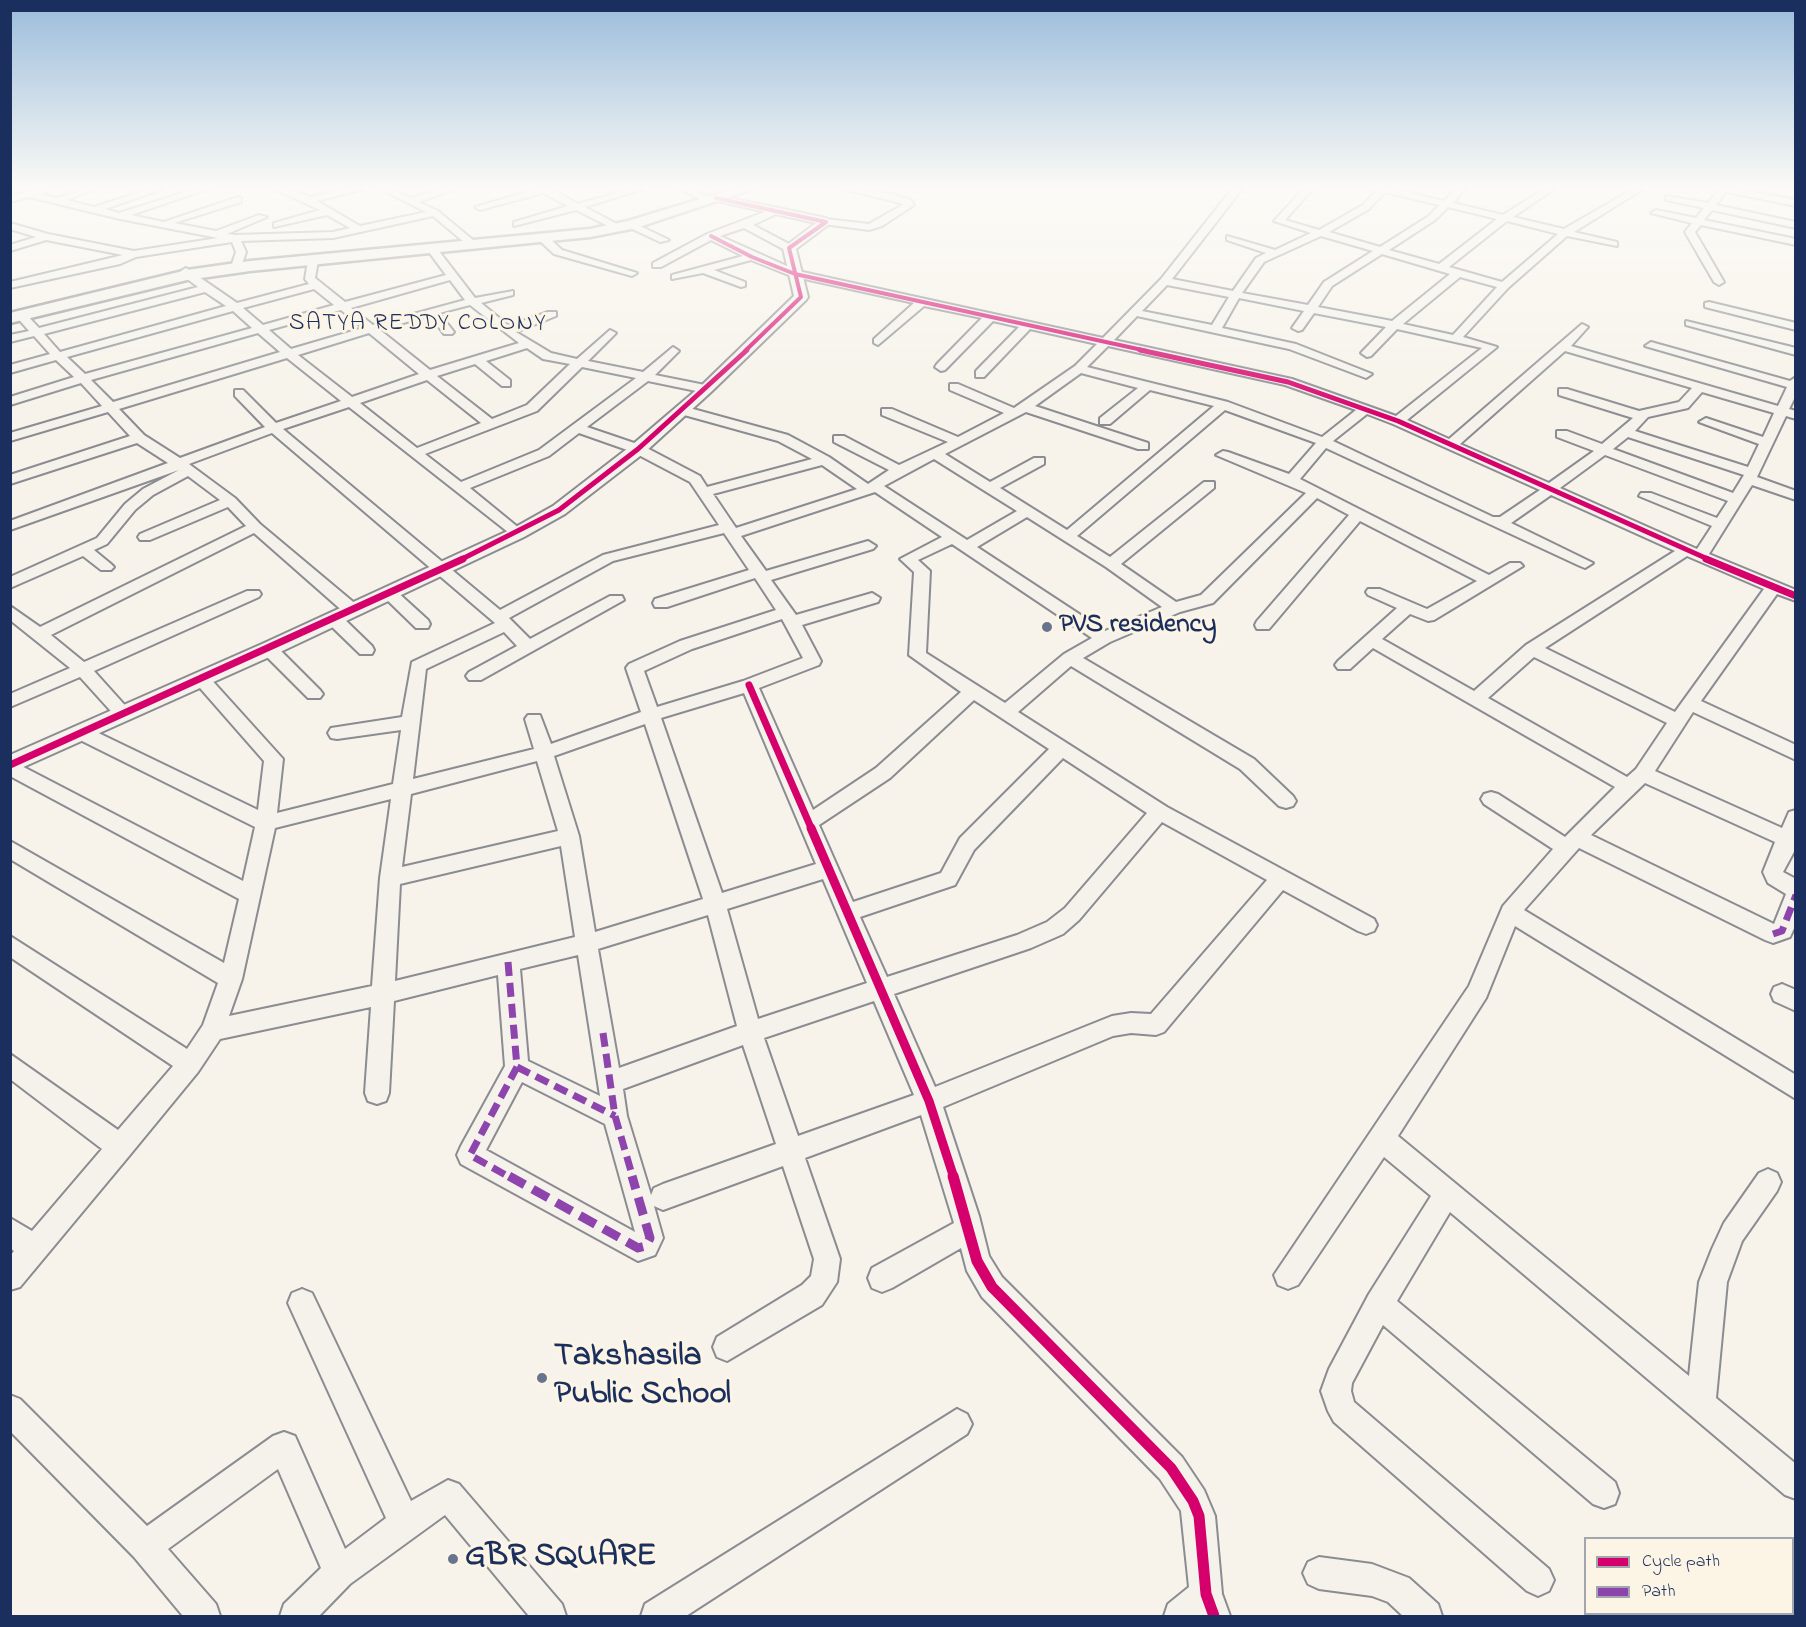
<!DOCTYPE html>
<html>
<head>
<meta charset="utf-8">
<style>
	body { margin:0 }
	#map { position:relative; width:1806px; height:1627px; overflow:hidden; background:#f7f3ea; font-family:"Indie Flower",sans-serif }
	canvas { display:block }
	.frame { position:absolute; inset:0; border:12px solid #1b2f5e; pointer-events:none }
	.legend { position:absolute; left:1584px; top:1537px; width:210px; height:78px; box-sizing:border-box; background:#fcf5e5; border:2px solid #a2a6af; margin:0; padding:8px 10px; list-style:none; font-size:18px; color:#1b2f5e }
	.legend li { display:flex; align-items:center; gap:12px; height:30px }
	.legend b { width:30px; border:2px solid #a2a6af }
</style>
</head>
<body>
<div id="map">
<canvas width="1806" height="1627"></canvas>
<div class="frame"></div>
<ul class="legend">
<li><b style="height:8px;background:#d6006c"></b>Cycle path</li>
<li><b style="height:8px;background:#8e44ad"></b>Path</li>
</ul>
</div>
<script>
const context = document.querySelector('canvas').getContext('2d');
context.lineJoin = 'round';
function toPath(rows) {
  const path = new Path2D();
  for (const r of rows) {
    path.moveTo(r[0], r[1]);
    for (let i = 2; i < r.length; i += 2) path.lineTo(r[i], r[i + 1]);
  }
  return path;
}
function trace(path, color, width, dash) {
  context.strokeStyle = color;
  context.lineWidth = width;
  context.lineCap = dash ? 'butt' : 'round';
  context.setLineDash(dash || []);
  context.stroke(path);
}
function fillPath(path, color) {
  context.fillStyle = color;
  context.fill(path, 'evenodd');
}
function write(font, color, halo, rows, align = 'center') {
  context.font = font + ' "Indie Flower",sans-serif';
  context.lineWidth = 6;
  context.setLineDash([]);
  context.textBaseline = 'middle';
  context.strokeStyle = halo;
  context.fillStyle = color;
  for (const [text, x, y, turn = 0] of rows) {
    context.save();
    context.translate(x, y);
    context.rotate((+turn || 0) * Math.PI / 180);
    context.textAlign = isNaN(turn) ? turn : align;
    if (halo) context.strokeText(text, 0, 0);
    context.fillText(text, 0, 0);
    context.restore();
  }
}
const minor = toPath([
	[37,189,47,189,46,192,40,194,57,198,83,189,95,189,67,200,94,207,150,189,163,189,105,209,119,213,195,189,208,189,131,215,164,222,238,197,241,198,241,202,174,223,216,231,259,215,267,217,227,234,235,235,333,232,350,228,327,215,274,227,274,223,320,210,274,189,286,189,310,197,348,189,364,189,317,201,360,226,426,212,380,189,391,189,411,198,442,189,455,189,419,202,438,211,473,240,464,242,433,216,333,238,241,241,246,252,242,264,237,267,232,264,236,252,232,242,136,257,120,264,10,288,10,282,123,255,46,240,10,251,10,245,36,237,10,229,10,223,48,234,134,251,218,238,120,219,29,197,10,202,10,196,37,189],
	[538,189,552,189,578,204,630,189,644,189,585,207,615,223,617,225,612,228,576,210,514,226,514,222,568,206,543,193,480,210,475,207,538,189],
	[679,189,691,189,710,198,702,200,679,189],
	[843,189,892,194,911,200,914,205,882,226,869,230,823,224,821,222,826,219,869,224,904,204,843,189],
	[1232,189,1242,189,1172,279,1233,291,1256,258,1266,253,1227,240,1227,236,1275,250,1311,233,1274,221,1303,189,1313,189,1285,220,1319,230,1363,205,1378,189,1394,189,1444,201,1456,189,1465,189,1453,203,1503,215,1544,189,1554,189,1513,217,1564,229,1633,189,1643,189,1574,232,1617,242,1617,246,1567,236,1508,288,1463,337,1497,347,1407,420,1449,439,1582,324,1588,327,1571,346,1778,406,1787,387,1645,346,1651,342,1790,381,1796,377,1796,395,1789,409,1796,411,1796,419,1786,416,1757,477,1796,491,1796,500,1752,485,1709,554,1796,590,1796,601,1777,594,1701,701,1796,745,1796,760,1693,712,1655,771,1782,828,1789,812,1796,810,1796,848,1783,872,1796,879,1796,924,1790,937,1773,943,1765,940,1579,848,1524,910,1796,1075,1796,1099,1515,926,1486,998,1398,1136,1689,1376,1699,1282,1712,1249,1724,1223,1759,1173,1768,1169,1777,1173,1781,1182,1777,1191,1742,1241,1727,1282,1716,1398,1796,1464,1796,1499,1785,1495,1450,1212,1397,1301,1615,1482,1619,1493,1615,1504,1604,1508,1593,1504,1383,1325,1352,1383,1351,1391,1354,1402,1549,1569,1554,1580,1549,1591,1538,1596,1527,1591,1334,1422,1328,1411,1321,1391,1329,1369,1369,1294,1431,1196,1384,1157,1298,1285,1288,1289,1278,1285,1274,1275,1469,986,1503,906,1553,849,1484,804,1481,799,1484,794,1491,792,1498,794,1565,837,1615,787,1373,648,1350,669,1338,669,1335,665,1338,661,1397,608,1368,595,1366,592,1368,589,1380,589,1427,609,1477,581,1360,521,1269,629,1257,629,1255,625,1257,621,1349,515,1317,498,1213,603,1180,612,1110,642,1083,658,1254,759,1293,796,1296,801,1293,806,1286,808,1279,806,1240,769,1071,666,1018,712,1167,807,1374,919,1377,925,1374,931,1366,934,1358,931,1283,890,1164,1032,1156,1035,1131,1033,1113,1036,943,1107,979,1216,989,1256,1002,1277,1182,1457,1204,1490,1215,1516,1222,1594,1230,1616,1164,1616,1168,1604,1189,1587,1181,1511,1160,1479,982,1297,967,1271,961,1248,892,1288,882,1292,872,1288,868,1278,872,1268,954,1223,921,1115,805,1158,840,1259,837,1282,822,1305,727,1361,717,1357,713,1347,717,1337,802,1285,811,1276,814,1259,783,1166,663,1210,654,1206,663,1238,655,1255,638,1261,461,1164,457,1155,461,1146,505,1066,498,975,394,1001,389,1093,386,1101,377,1104,368,1101,365,1093,371,1007,220,1039,198,1072,129,1156,20,1287,10,1290,10,1256,14,1251,10,1248,10,1218,32,1231,102,1149,10,1079,10,1054,118,1130,173,1066,10,957,10,936,187,1049,203,1025,218,983,10,859,10,841,224,963,239,899,10,776,10,760,243,881,255,827,74,737,71,732,74,727,86,727,258,810,264,761,193,680,202,674,208,676,283,759,277,813,393,784,401,730,337,739,331,738,328,733,331,728,402,717,412,662,495,623,272,433,189,464,235,498,260,524,358,606,360,610,358,614,346,614,254,533,51,635,84,662,247,591,259,591,261,594,259,597,94,671,130,711,133,715,130,719,118,719,80,677,10,707,10,694,70,668,10,620,10,606,40,627,246,526,228,507,150,540,140,540,138,537,140,534,220,500,188,476,153,495,135,510,107,544,94,550,111,564,114,567,111,570,101,570,83,556,10,588,10,577,97,538,125,504,143,489,179,470,10,530,10,521,168,463,137,443,10,484,10,475,130,436,108,412,10,441,10,433,102,406,81,383,10,405,10,397,74,377,56,360,10,373,10,365,50,354,34,336,10,342,10,335,29,331,15,315,17,313,25,313,39,328,198,287,182,275,181,271,186,268,237,303,309,284,305,279,308,261,313,258,318,261,315,278,345,302,446,275,426,248,431,245,435,246,475,298,513,291,513,295,481,303,509,326,548,312,556,312,556,316,516,332,551,353,577,359,610,330,616,333,588,361,643,372,673,347,679,351,655,375,710,386,712,389,706,393,648,381,587,427,643,446,700,476,707,487,812,459,778,441,677,413,677,407,682,406,788,435,829,457,868,484,889,470,834,442,834,436,844,436,899,465,948,442,882,415,882,409,892,409,958,437,1004,413,950,390,950,384,958,384,1014,408,1075,366,1097,344,1030,329,984,377,976,377,976,371,1019,327,993,321,945,370,941,371,935,367,937,364,982,318,924,306,878,345,874,343,874,339,914,303,791,276,751,260,714,270,745,282,745,286,741,287,703,273,672,279,672,275,743,256,711,240,661,267,653,267,653,263,707,234,775,208,778,209,778,213,753,225,793,246,793,250,785,250,744,228,720,236,798,271,1103,338,1161,279,1232,189],
	[1385,192,1439,205,1429,216,1380,247,1329,232,1369,209,1385,192],
	[1448,207,1497,219,1439,264,1389,250,1435,220,1448,207],
	[1507,221,1558,234,1502,282,1449,267,1507,221],
	[1321,236,1373,251,1324,282,1308,305,1242,293,1264,262,1321,236],
	[1382,254,1450,274,1392,321,1318,307,1332,286,1382,254],
	[1460,277,1497,287,1453,335,1403,324,1460,277],
	[450,280,465,300,373,325,351,308,450,280],
	[1167,285,1229,297,1212,325,1142,311,1167,285],
	[314,289,334,305,263,325,243,308,314,289],
	[205,292,226,306,60,352,44,334,205,292],
	[1239,298,1304,311,1292,328,1298,331,1302,330,1314,313,1386,327,1361,353,1367,357,1371,356,1397,329,1482,348,1396,416,1292,379,1114,340,1137,316,1289,349,1366,378,1372,374,1296,344,1222,328,1239,298],
	[470,305,519,343,430,370,380,330,430,315,444,334,452,334,454,332,439,313,470,305],
	[341,310,363,328,291,349,269,330,341,310],
	[233,311,252,328,85,374,67,357,233,311],
	[258,333,280,352,113,402,91,380,258,333],
	[369,333,419,374,352,397,298,355,369,333],
	[1108,346,1285,385,1356,410,1322,437,1228,402,1087,367,1108,346],
	[527,348,543,359,570,364,527,405,492,419,437,376,475,364,502,386,510,386,510,380,486,361,527,348],
	[1565,351,1692,388,1679,402,1639,411,1567,389,1559,389,1559,395,1633,418,1602,444,1567,431,1557,431,1557,437,1594,451,1549,483,1460,444,1565,351],
	[287,358,341,401,276,423,243,390,235,390,235,396,265,427,180,458,144,435,119,409,287,358],
	[582,367,636,378,539,450,461,482,425,454,537,411,582,367],
	[1081,373,1138,388,1100,418,1100,424,1110,424,1150,390,1214,406,1067,530,1000,488,1044,464,1044,458,1034,458,990,482,945,454,1026,412,1138,449,1148,449,1148,443,1035,406,1081,373],
	[427,380,481,423,417,448,360,403,427,380],
	[1702,392,1774,413,1763,437,1706,418,1699,422,1759,444,1748,467,1635,431,1648,417,1688,408,1702,392],
	[349,407,513,536,518,537,525,533,470,488,549,456,579,433,633,452,690,482,719,525,603,555,500,610,283,429,349,407],
	[1225,410,1316,443,1289,474,1228,452,1223,451,1216,455,1306,493,1201,595,1176,602,1121,564,1214,488,1214,482,1204,482,1110,557,1077,536,1225,410],
	[1367,414,1393,424,1540,490,1500,517,1493,517,1333,441,1367,414],
	[1628,437,1744,475,1733,493,1613,449,1628,437],
	[1326,448,1580,566,1585,568,1593,563,1511,523,1551,495,1675,551,1526,645,1474,691,1382,639,1410,614,1428,621,1434,620,1523,566,1520,563,1510,563,1489,575,1300,479,1326,448],
	[1605,455,1728,501,1717,518,1651,493,1641,493,1639,496,1712,526,1697,549,1560,488,1605,455],
	[934,459,985,491,1017,511,967,540,884,486,934,459],
	[822,465,857,489,736,528,713,494,822,465],
	[875,492,942,537,900,559,914,572,909,655,961,692,876,768,813,810,759,688,819,665,821,661,802,625,878,602,880,598,872,593,796,615,771,580,873,549,876,546,868,541,766,571,741,536,875,492],
	[1027,517,1106,567,1162,607,1105,631,977,547,1027,517],
	[724,533,749,570,655,599,653,603,655,607,667,607,755,578,776,610,680,641,629,664,626,668,641,712,551,744,540,715,528,715,525,719,534,749,413,779,426,669,504,632,517,646,469,672,466,676,469,680,481,680,624,600,622,596,610,596,530,639,509,618,613,561,724,533],
	[952,544,961,550,1092,638,1064,654,1005,703,926,653,930,571,918,560,952,544],
	[1687,556,1764,589,1675,712,1545,648,1687,556],
	[782,619,803,658,743,681,657,707,644,671,692,649,782,619],
	[1534,657,1667,723,1636,769,1627,777,1488,698,1534,657],
	[744,693,816,864,722,893,661,718,744,693],
	[974,700,1049,749,960,838,941,873,853,902,819,825,890,778,974,700],
	[645,724,703,899,595,932,579,836,554,756,645,724],
	[1063,758,1147,813,1065,908,1047,922,1017,935,887,977,860,917,955,885,974,850,1063,758],
	[537,761,558,831,402,867,411,794,537,761],
	[1645,783,1775,842,1763,872,1768,883,1786,894,1774,924,1591,835,1645,783],
	[391,799,380,878,372,986,229,1016,242,979,275,828,391,799],
	[1162,822,1267,880,1151,1014,1131,1013,1112,1016,935,1087,894,994,1031,948,1063,934,1079,920,1162,822],
	[561,846,575,937,395,981,400,884,561,846],
	[823,879,867,983,758,1019,727,909,823,879],
	[708,915,737,1026,619,1068,598,949,708,915],
	[578,955,600,1096,528,1061,520,969,578,955],
	[874,1001,914,1095,798,1136,764,1038,874,1001],
	[743,1045,776,1144,663,1184,654,1188,651,1195,627,1116,623,1089,743,1045],
	[522,1082,605,1124,635,1232,486,1150,522,1082],
	[1719,189,1736,189,1796,200,1796,206,1726,192,1716,205,1796,222,1796,228,1712,210,1704,220,1796,239,1796,245,1701,225,1695,232,1724,282,1719,285,1714,282,1685,232,1692,223,1651,213,1656,210,1696,218,1704,208,1666,200,1666,196,1708,203,1719,189],
	[628,223,634,223,669,240,660,242,628,227,628,223],
	[540,237,548,237,562,250,637,273,632,276,554,254,540,241,540,237],
	[1709,302,1796,323,1796,330,1705,307,1705,303,1709,302],
	[1686,321,1796,348,1796,355,1686,325,1686,321],
	[389,588,395,590,428,620,430,624,428,628,416,628,383,596,381,593,383,590,389,588],
	[334,614,340,615,372,646,374,650,372,654,360,654,328,623,326,619,334,614],
	[269,643,275,645,320,690,323,694,320,698,308,698,263,653,261,649,269,643],
	[1782,984,1796,990,1796,1011,1774,1001,1771,994,1774,987,1782,984],
	[302,1289,312,1293,411,1501,448,1480,459,1484,562,1604,566,1616,529,1616,445,1515,350,1584,319,1616,280,1616,284,1604,321,1568,278,1469,168,1549,216,1604,220,1616,183,1616,134,1557,10,1431,10,1395,20,1399,147,1526,273,1436,284,1432,295,1436,345,1549,386,1518,288,1303,292,1293,302,1289],
	[957,1409,967,1414,972,1424,967,1434,686,1616,641,1616,645,1604,957,1409],
	[1319,1557,1372,1564,1409,1578,1438,1604,1442,1616,1403,1616,1388,1602,1372,1596,1319,1589,1308,1584,1303,1573,1308,1562,1319,1557]
]);
const tertiary = toPath([
	[716,195,826,218,832,222,796,249,808,297,806,300,711,392,644,453,565,514,524,537,276,654,10,773,10,755,262,644,512,529,553,506,632,445,701,386,794,296,783,248,816,223,712,200,710,198,716,195]
]);
const secondary = toPath([
	[733,189,753,189,636,228,590,237,250,271,187,280,10,323,10,313,187,270,250,261,590,229,628,221,733,189]
]);
const quietFar1 = toPath([
	[1773,934,1782,931,1796,895],
	[508,962,517,1067,470,1155,511,1178],
	[603,1033,615,1116,633,1178],
	[517,1067,615,1116]
]);
const quiet = toPath([
	[509,1176,638,1248,646,1246,650,1238,632,1176]
]);
const cyclewayFar4 = toPath([
	[716,198,826,222,789,248,801,297,745,351],
	[711,236,752,257,795,274,1147,351]
]);
const cyclewayFar3 = toPath([
	[1140,350,1288,382,1398,421,1710,560],
	[460,560,559,510,638,449,747,350]
]);
const cyclewayFar2 = toPath([
	[1706,559,1796,596],
	[749,685,812,830],
	[10,765,463,559]
]);
const cyclewayFar1 = toPath([
	[811,828,929,1101,954,1178]
]);
const cycleway = toPath([
	[953,1176,977,1261,992,1287,1171,1468,1193,1501,1199,1516,1206,1594,1214,1616]
]);
const markers = [
	[1047,627,6,"#68748f"],
	[542,1378,6,"#68748f"],
	[453,1559,6,"#68748f"]
];
const farNeighbourhoodnames = [
	["SATYA REDDY COLONY",418,325]
];
const poiNames = [
	["PVS residency",1059,627]
];
const nearPoinames = [
	["Takshasila",554,1359],
	["Public School",554,1397],
	["GBR SQUARE",465,1559]
];
trace(minor, '#8a8c91', 4);
trace(tertiary, '#8a8c91', 4);
trace(secondary, '#8a8c91', 5);
fillPath(minor, '#f5f2ec');
fillPath(tertiary, '#f5f2ec');
fillPath(secondary, '#f5f2ec');
trace(quietFar1, '#8e44ad', 7, [14, 7]);
trace(quiet, '#8e44ad', 9, [18, 9]);
trace(cyclewayFar4, '#d6006c', 4);
trace(cyclewayFar3, '#d6006c', 5);
trace(cyclewayFar2, '#d6006c', 7);
trace(cyclewayFar1, '#d6006c', 9);
trace(cycleway, '#d6006c', 11);
const sky = context.createLinearGradient(0, 0, 0, 417);
sky.addColorStop(0, '#9bbcdb');
sky.addColorStop(0.45, '#fbfaf6');
sky.addColorStop(1, '#fbfaf600');
context.fillStyle = sky;
context.fillRect(0, 0, 1806, 417);
for (const [x, y, r, color] of markers) {
  const dot = new Path2D();
  dot.arc(x, y, r, 0, 2 * Math.PI);
  context.fillStyle = color;
  context.fill(dot);
  trace(dot, '#fcf5e5', 2);
}
context.letterSpacing = '1.5px';
write('24px', '#1b2f5e', '#fcf5e5', farNeighbourhoodnames);
context.letterSpacing = '0px';
write('bold 27px', '#1b2f5e', '#fcf5e5', poiNames, 'left');
write('bold 33px', '#1b2f5e', '#fcf5e5', nearPoinames, 'left');
</script>
</body>
</html>
